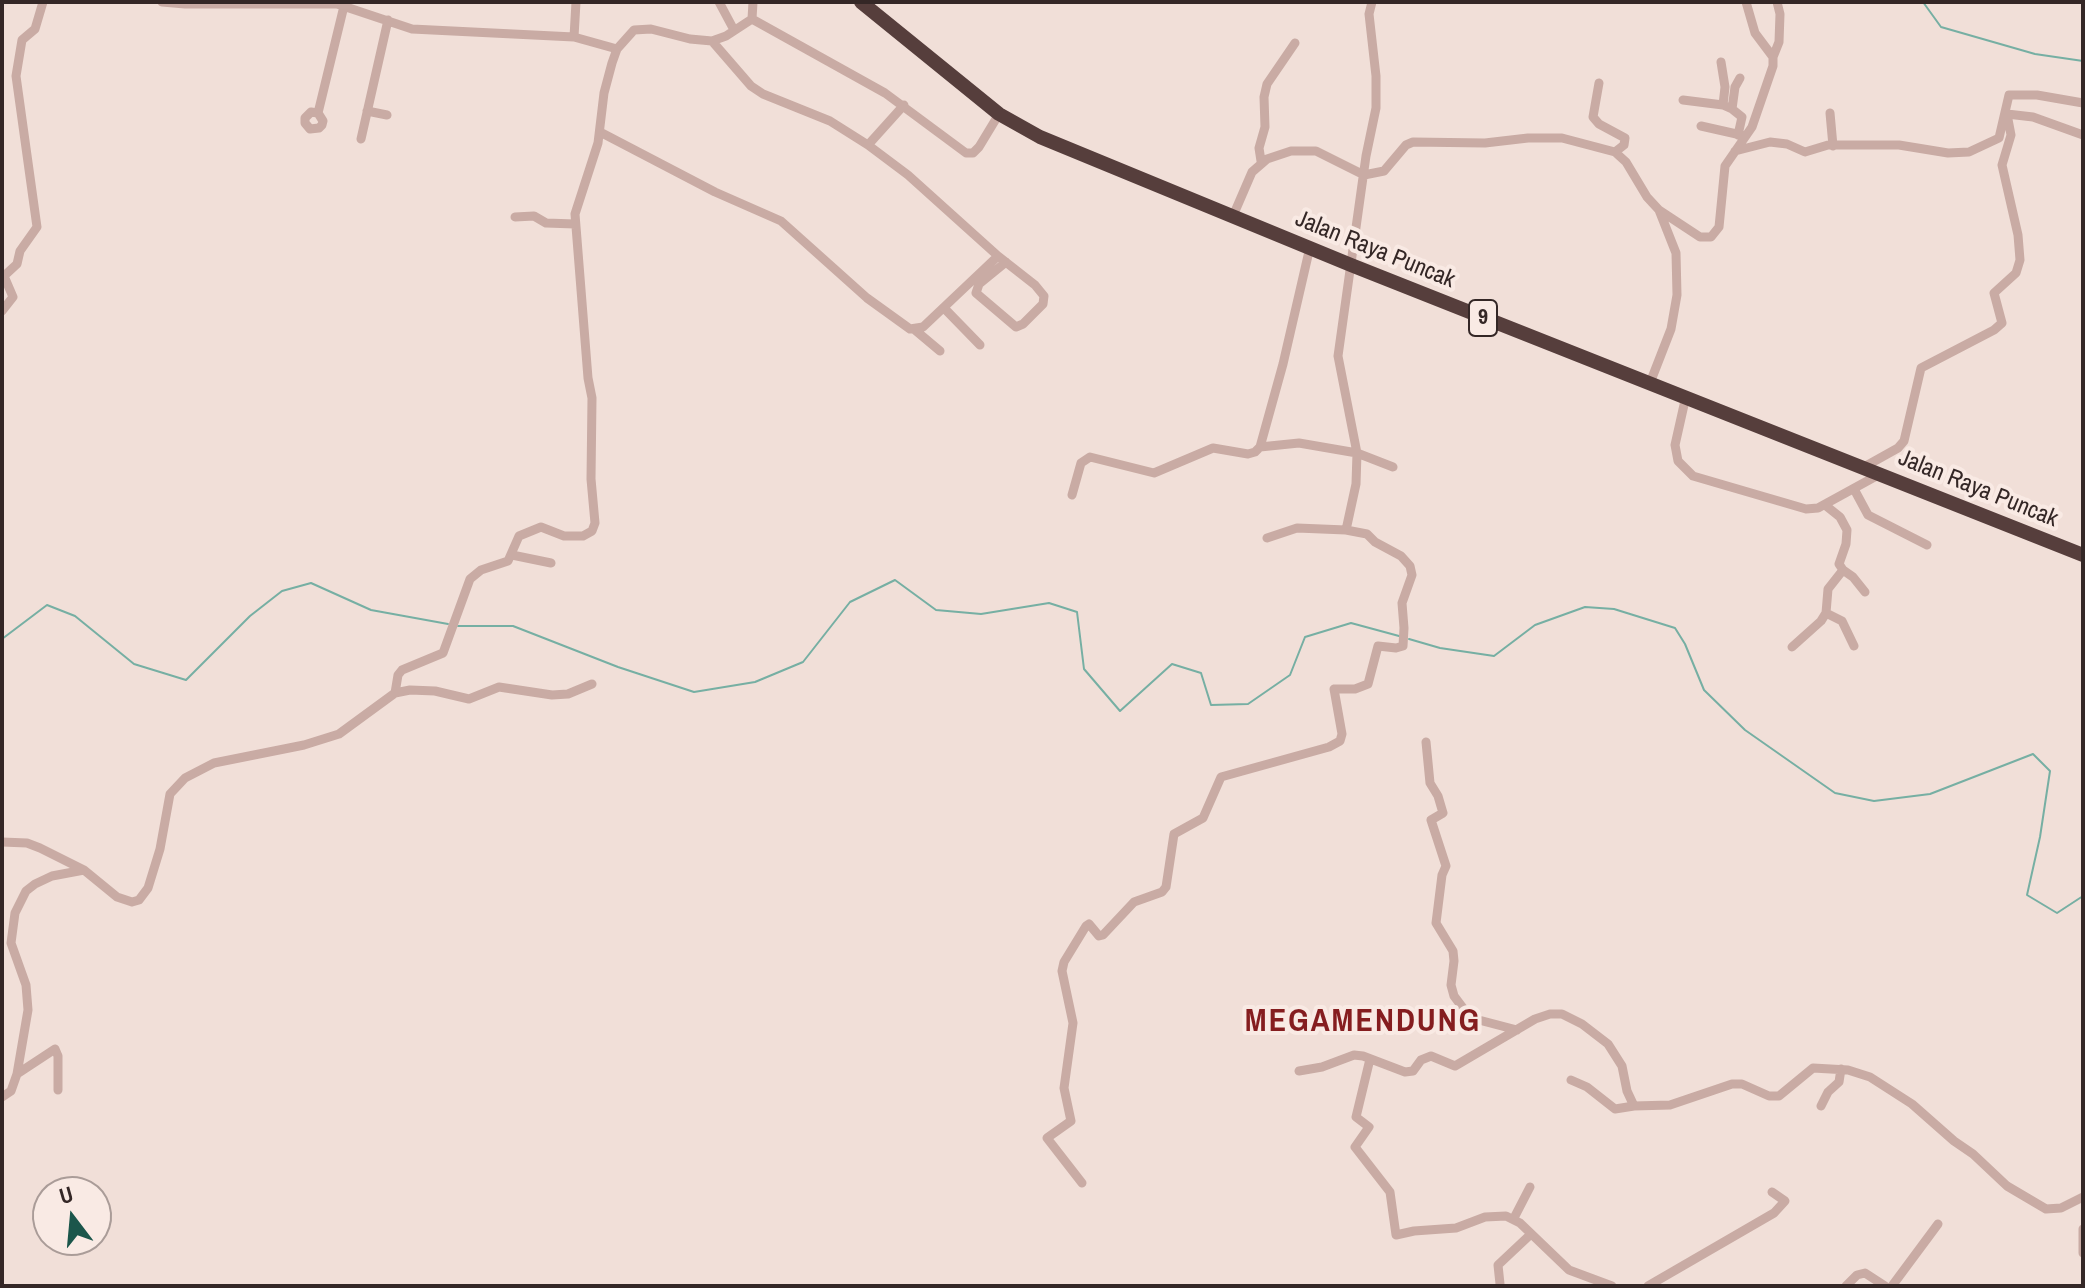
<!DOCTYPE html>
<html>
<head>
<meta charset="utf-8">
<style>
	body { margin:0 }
	#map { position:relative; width:2085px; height:1288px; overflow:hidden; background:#f1dfd8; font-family:"Archivo Narrow",sans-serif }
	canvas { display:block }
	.frame { position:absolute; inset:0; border:4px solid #342726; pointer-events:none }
	.north { position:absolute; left:32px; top:1176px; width:80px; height:80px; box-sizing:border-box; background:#f9eae4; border:2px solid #aa9c98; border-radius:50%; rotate:344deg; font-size:22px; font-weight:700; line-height:32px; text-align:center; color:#342726 }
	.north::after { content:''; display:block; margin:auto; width:28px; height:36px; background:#1b564b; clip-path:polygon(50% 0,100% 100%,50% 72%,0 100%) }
</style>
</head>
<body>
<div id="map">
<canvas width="2085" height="1288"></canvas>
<div class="frame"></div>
<div class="north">U</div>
</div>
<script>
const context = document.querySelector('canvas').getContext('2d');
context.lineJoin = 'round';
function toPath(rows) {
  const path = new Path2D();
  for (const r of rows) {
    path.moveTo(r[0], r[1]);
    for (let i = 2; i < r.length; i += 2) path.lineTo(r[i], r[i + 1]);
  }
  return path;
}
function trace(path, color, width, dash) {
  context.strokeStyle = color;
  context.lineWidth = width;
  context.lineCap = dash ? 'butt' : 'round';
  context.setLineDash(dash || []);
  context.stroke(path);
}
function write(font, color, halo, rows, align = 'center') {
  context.font = font + ' "Archivo Narrow",sans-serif';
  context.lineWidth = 8;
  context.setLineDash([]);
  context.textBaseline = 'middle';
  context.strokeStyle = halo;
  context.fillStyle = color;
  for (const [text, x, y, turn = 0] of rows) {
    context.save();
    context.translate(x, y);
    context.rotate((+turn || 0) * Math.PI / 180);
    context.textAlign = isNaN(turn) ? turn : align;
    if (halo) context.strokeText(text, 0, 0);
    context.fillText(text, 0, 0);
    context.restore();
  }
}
const stream = toPath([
	[1923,2,1941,27,2035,54,2083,61],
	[458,626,513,626,618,667,694,692,755,682,803,662,850,602,895,580,936,610,981,614,1049,603,1077,612,1084,669,1120,711,1172,664,1201,673,1211,705,1248,704,1290,675,1305,637,1351,623,1399,636],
	[2,639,47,605,75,616,134,664,186,680,250,616,282,591,311,583,371,610,448,624],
	[1409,639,1440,648,1494,656,1535,625,1585,607,1614,609,1675,628,1685,644,1704,690,1745,730,1835,793,1874,801,1930,794,2033,754,2050,771,2040,837,2027,895,2057,913,2083,896]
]);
const minor = toPath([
	[162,2,185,4,337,4,412,29,574,37,617,49],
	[719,2,734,30],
	[1372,2,1369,14,1376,76,1376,108,1366,156,1338,356,1357,453,1393,467],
	[752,19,885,93,966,153,973,153,979,147,999,114],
	[574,37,576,2],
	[1773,57,1779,42,1780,14,1777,2],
	[1721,62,1725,87,1723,105,1732,109],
	[1599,83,1593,117,1599,124,1625,138,1624,145,1615,152],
	[1683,100,1723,105],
	[367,111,387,115],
	[318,113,311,112,305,118,305,123,310,129,319,128,322,125,323,121,318,113,344,6],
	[1830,113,1833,146],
	[1701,126,1741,135],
	[600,132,715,192,781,221,867,298,910,329,923,327,998,256,908,175,868,145,830,121,763,94,751,86,712,41],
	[1738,135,1742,117,1732,109,1735,87,1740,78],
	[361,139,388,20],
	[868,145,904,105],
	[1735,151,1770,142,1787,144,1805,152,1828,145,1899,145,1948,153,1969,152,1999,138,2009,95,2037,95,2083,103],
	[1261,161,1259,148,1265,127,1264,97,1267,84,1295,43],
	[1233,216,1252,172,1267,159,1291,151,1316,151,1364,175,1384,171,1406,145,1413,142,1485,143,1528,138,1562,138,1615,152,1626,162,1647,197,1659,210,1700,237,1711,237,1719,227,1725,166,1752,127,1773,66,1773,57,1755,33,1746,2],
	[515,217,534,216,546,223,575,224],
	[998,256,1035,285,1044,296,1043,304,1023,324,1016,327,976,293,979,284,1006,262],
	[944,308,980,345],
	[2,311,13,297,4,276,17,264,20,251,37,227,16,76,22,40,35,29,43,2],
	[915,330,940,351],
	[1650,383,1671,329,1677,295,1676,253,1659,210],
	[1686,396,1675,445,1678,461,1693,476,1806,509,1818,508,1880,474],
	[1260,447,1299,443,1357,453,1356,484,1346,530],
	[1864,467,1898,448,1904,441,1921,368,1994,330,2002,323,1994,293,2016,273,2020,260,2018,235,2002,165,2011,135,2007,114,2033,117,2083,135],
	[1854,489,1868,515,1927,545],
	[1072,495,1081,463,1090,457,1154,473,1213,448,1248,454,1255,452,1260,447,1283,364,1310,247],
	[1825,505,1840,517,1847,530,1846,544,1839,564,1843,570,1853,577,1865,592],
	[512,555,551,563],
	[1826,613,1842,621,1854,646],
	[1792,647,1821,621,1826,613,1828,589,1843,570],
	[395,693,410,690,435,691,469,699,499,687,552,695,568,694,592,684],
	[1426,742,1430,783,1438,796,1443,813,1431,820,1446,866,1442,875,1436,923,1453,951,1454,961,1451,985,1454,996,1466,1012,1475,1019,1517,1030],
	[2,842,27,843,40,848,84,870,117,897,132,902,139,900,148,888,160,849,170,794,185,778,214,763,304,745,339,734,395,693,398,675,402,670,443,653,470,579,481,570,508,561,519,536,541,527,564,536,583,536,592,531,595,523,591,479,592,398,588,378,575,214,598,143,604,93,612,63,617,49,634,30,651,29,690,39,712,41,726,36,752,19,753,2],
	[1370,1059,1356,1117,1369,1127,1355,1147,1390,1192,1396,1235,1414,1231,1456,1228,1485,1217,1506,1216,1520,1223,1569,1270,1612,1286],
	[1299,1071,1322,1067,1354,1055,1363,1056,1405,1072,1413,1071,1421,1060,1431,1056,1455,1066,1535,1019,1550,1014,1562,1014,1582,1024,1608,1044,1622,1066,1627,1091,1634,1106,1670,1105,1732,1084,1742,1084,1769,1096,1779,1096,1813,1068,1848,1070,1870,1077,1912,1104,1954,1141,1973,1154,2007,1186,2046,1209,2061,1208,2083,1197],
	[17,1074,55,1049,58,1056,58,1090],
	[1571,1080,1587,1087,1615,1109,1634,1106],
	[2,1097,11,1091,17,1074,28,1010,26,985,11,943,15,913,26,891,35,884,52,876,84,870],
	[1821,1106,1828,1092,1839,1082,1841,1069],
	[1082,1183,1047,1138,1071,1121,1064,1088,1073,1023,1062,971,1064,962,1086,926,1089,924,1099,936,1103,935,1134,902,1162,892,1166,887,1174,834,1203,818,1221,777,1329,747,1340,741,1342,734,1334,689,1355,689,1368,684,1378,646,1396,648,1403,646,1404,628,1402,603,1412,575,1410,566,1401,556,1375,542,1367,534,1346,530,1297,528,1267,538],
	[1514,1218,1530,1187],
	[2083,1229,2083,1253],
	[1500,1284,1498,1265,1531,1234],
	[1648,1286,1774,1213,1785,1201,1772,1192],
	[1846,1286,1857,1275,1865,1273,1885,1286],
	[1892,1286,1938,1224]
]);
const highway = toPath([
	[861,2,999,114,1040,137,1351,265,2083,555]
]);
const shields = [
	[1483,318,28]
];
const shieldNames = [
	["9",1483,318]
];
const streetNames = [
	["Jalan Raya Puncak",1375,250,22],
	["Jalan Raya Puncak",1978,489,22]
];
const districtNames = [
	["MEGAMENDUNG",1363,1022]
];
trace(stream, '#76afa3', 2);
trace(minor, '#c9aba4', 9);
trace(highway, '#563e3c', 14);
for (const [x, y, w] of shields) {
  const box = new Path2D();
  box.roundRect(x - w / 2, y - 18, w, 36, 6);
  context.fillStyle = '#f9eae4';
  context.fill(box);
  trace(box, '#342726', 2);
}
write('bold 22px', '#342726', null, shieldNames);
write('24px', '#342726', '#f9eae4', streetNames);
context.letterSpacing = '2px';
write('bold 32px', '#851d1f', '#f9eae4', districtNames);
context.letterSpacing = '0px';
</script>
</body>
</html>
